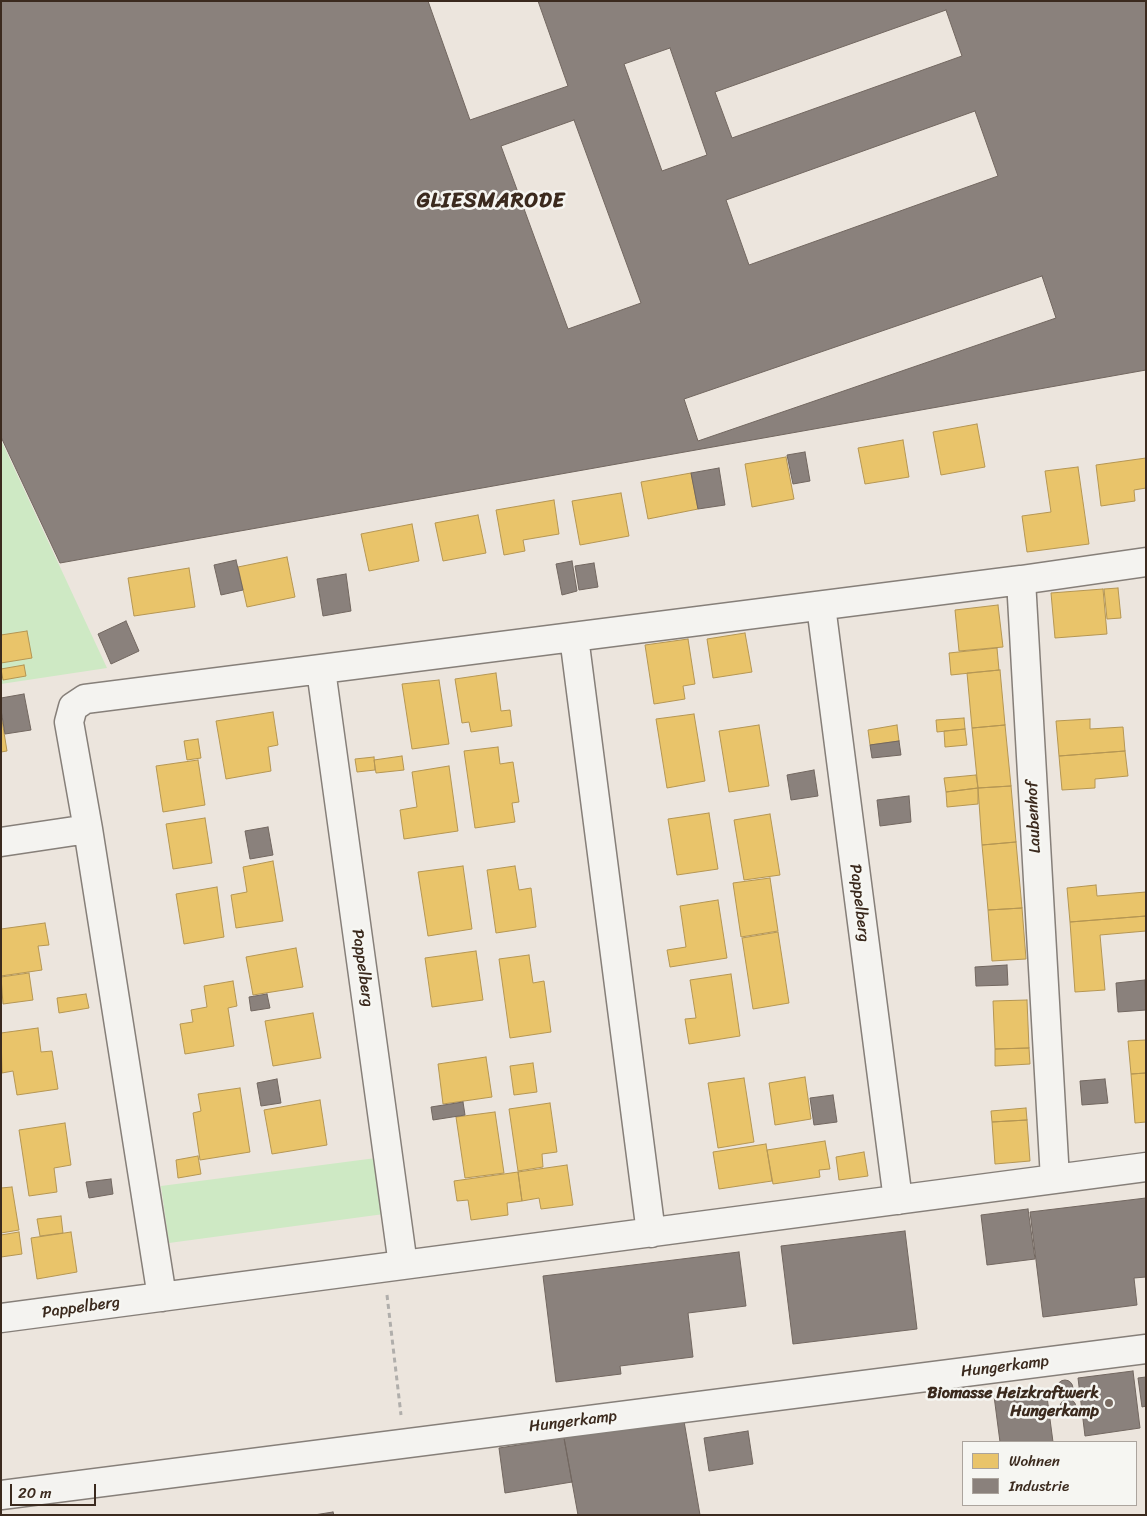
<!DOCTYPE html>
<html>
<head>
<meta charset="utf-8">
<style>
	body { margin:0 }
	#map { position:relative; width:1147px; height:1516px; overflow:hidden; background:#ece5dd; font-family:Sriracha,sans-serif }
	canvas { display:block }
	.frame { position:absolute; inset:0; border:2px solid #3b2a1e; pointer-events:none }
	.legend { position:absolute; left:962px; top:1441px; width:175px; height:65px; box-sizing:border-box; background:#f6f6f2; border:1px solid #aba49d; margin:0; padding:6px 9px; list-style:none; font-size:15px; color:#3b2a1e }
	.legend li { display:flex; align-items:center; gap:10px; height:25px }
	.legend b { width:25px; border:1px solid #aba49d }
	.scale { position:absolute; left:10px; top:1484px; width:86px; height:22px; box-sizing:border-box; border:2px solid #3b2a1e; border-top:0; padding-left:6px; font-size:15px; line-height:18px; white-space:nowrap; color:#3b2a1e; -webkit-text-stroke:4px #f6f6f2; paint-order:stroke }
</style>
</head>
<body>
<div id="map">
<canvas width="1147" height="1516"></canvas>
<div class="frame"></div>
<ul class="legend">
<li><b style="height:14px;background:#e9c46a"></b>Wohnen</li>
<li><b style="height:14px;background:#8a817c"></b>Industrie</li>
</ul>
<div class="scale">20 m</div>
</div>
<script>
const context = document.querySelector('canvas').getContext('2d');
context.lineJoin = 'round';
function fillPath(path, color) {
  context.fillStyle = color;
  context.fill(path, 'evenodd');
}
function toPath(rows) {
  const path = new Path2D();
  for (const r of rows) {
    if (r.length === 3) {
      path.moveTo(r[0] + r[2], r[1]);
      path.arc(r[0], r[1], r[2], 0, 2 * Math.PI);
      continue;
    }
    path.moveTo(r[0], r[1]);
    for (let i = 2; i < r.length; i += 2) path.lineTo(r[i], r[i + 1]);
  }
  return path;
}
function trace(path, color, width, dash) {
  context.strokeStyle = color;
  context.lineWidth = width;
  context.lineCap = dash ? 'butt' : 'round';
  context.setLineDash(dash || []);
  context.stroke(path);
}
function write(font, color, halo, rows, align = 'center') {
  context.font = font + ' Sriracha,sans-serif';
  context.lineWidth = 5;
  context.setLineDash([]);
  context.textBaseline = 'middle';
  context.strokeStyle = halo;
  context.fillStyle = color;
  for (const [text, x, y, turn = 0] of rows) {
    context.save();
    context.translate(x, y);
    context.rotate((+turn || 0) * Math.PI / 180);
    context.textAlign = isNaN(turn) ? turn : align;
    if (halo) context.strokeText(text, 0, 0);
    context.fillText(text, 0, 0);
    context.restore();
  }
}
const green = toPath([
	[1,440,107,668,1,684],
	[376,1158,384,1214,169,1243,161,1186]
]);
const homes = toPath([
	[1121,61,1146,129,1146,304,1127,310,1045,88,1121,61],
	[977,424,985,467,941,475,933,432,977,424],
	[903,440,909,477,865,484,858,448,903,440],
	[786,457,794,499,752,507,745,464,786,457],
	[1146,458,1146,488,1134,490,1135,501,1101,506,1096,465,1146,458],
	[1078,467,1089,544,1027,552,1022,516,1051,512,1045,471,1078,467],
	[691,473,698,509,648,519,641,482,691,473],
	[621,493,629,536,580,545,572,501,621,493],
	[554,500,559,534,523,540,525,551,504,555,496,510,554,500],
	[478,515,486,553,443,561,435,523,478,515],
	[412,524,419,561,369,571,361,534,412,524],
	[287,557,295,597,247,607,238,567,287,557],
	[189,568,195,607,134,616,128,578,189,568],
	[1118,588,1121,618,1107,619,1104,589,1118,588],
	[1103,589,1107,634,1055,638,1051,593,1103,589],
	[998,605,1003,647,959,651,955,610,998,605],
	[27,631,32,658,1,663,1,635,27,631],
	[745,633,752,672,713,678,707,639,745,633],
	[688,639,695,684,683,686,685,699,654,704,645,645,688,639],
	[997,648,999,670,951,675,949,653,997,648],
	[24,665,26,676,3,680,1,669,24,665],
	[1000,670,1005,725,972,728,967,673,1000,670],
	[496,673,501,711,510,710,512,726,471,732,469,722,462,723,455,679,496,673],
	[439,680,449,744,412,749,402,684,439,680],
	[273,712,278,745,268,747,271,771,226,779,216,721,273,712],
	[1,714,7,751,1,752,1,714],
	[694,714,705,781,667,788,656,719,694,714],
	[964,718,965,729,937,732,936,720,964,718],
	[1090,719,1090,729,1123,727,1125,751,1059,756,1056,721,1090,719],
	[759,725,769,786,729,792,719,731,759,725],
	[897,725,899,741,870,745,868,730,897,725],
	[1005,725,1011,786,978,788,972,728,1005,725],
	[965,729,967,745,945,747,944,731,965,729],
	[198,739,201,758,187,760,184,741,198,739],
	[498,747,500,764,513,762,519,802,512,803,515,822,475,828,464,751,498,747],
	[1125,751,1128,776,1095,779,1095,788,1062,790,1059,756,1125,751],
	[402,756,404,770,376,773,374,760,402,756],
	[374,757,375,770,357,772,355,759,374,757],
	[198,760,205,805,163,812,156,766,198,760],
	[449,766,458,831,404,839,400,810,417,807,412,772,449,766],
	[976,775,978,788,946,792,944,778,976,775],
	[1011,786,1016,842,982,845,978,788,1011,786],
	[978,788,978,804,947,807,946,792,978,788],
	[709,813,718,869,677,875,668,819,709,813],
	[770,814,780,875,744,880,734,820,770,814],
	[205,818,212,863,173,869,166,824,205,818],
	[1016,842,1022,908,988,910,982,845,1016,842],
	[273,861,283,921,236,928,231,895,247,892,243,867,273,861],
	[463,866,472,929,428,936,418,872,463,866],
	[515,866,519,890,531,888,536,927,496,933,487,870,515,866],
	[770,878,778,931,741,937,733,883,770,878],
	[1096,885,1097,896,1146,892,1146,916,1070,922,1067,888,1096,885],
	[217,887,224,937,184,944,176,894,217,887],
	[718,900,727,958,670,967,667,950,686,947,680,906,718,900],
	[1022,908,1026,959,992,961,988,910,1022,908],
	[1146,916,1146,931,1100,935,1105,990,1075,992,1070,922,1146,916],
	[45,923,49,945,38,946,42,970,1,976,1,929,45,923],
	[778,932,789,1003,753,1009,742,938,778,932],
	[296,948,303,987,253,995,246,957,296,948],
	[476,951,483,1000,432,1007,425,958,476,951],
	[529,955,533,983,544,981,551,1032,510,1038,499,959,529,955],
	[29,973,33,1000,3,1004,1,977,29,973],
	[731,974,740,1036,689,1044,685,1019,696,1018,690,980,731,974],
	[233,981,237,1006,228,1008,234,1046,185,1054,180,1024,193,1022,191,1010,207,1007,204,986,233,981],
	[86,994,89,1008,59,1013,57,998,86,994],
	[1027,1000,1029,1048,995,1049,993,1001,1027,1000],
	[313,1013,321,1058,273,1066,265,1021,313,1013],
	[38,1028,41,1052,52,1051,58,1089,17,1095,13,1071,2,1073,1,1033,38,1028],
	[1146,1040,1146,1073,1131,1074,1128,1041,1146,1040],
	[1029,1048,1030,1064,995,1066,995,1049,1029,1048],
	[486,1057,492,1097,443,1104,438,1064,486,1057],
	[533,1063,537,1092,514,1095,510,1066,533,1063],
	[1146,1073,1146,1122,1135,1123,1131,1074,1146,1073],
	[805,1077,811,1119,775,1125,769,1083,805,1077],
	[744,1078,754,1142,718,1148,708,1083,744,1078],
	[240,1088,250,1152,200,1160,193,1113,201,1111,198,1094,240,1088],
	[320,1100,327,1145,272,1154,264,1110,320,1100],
	[550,1103,557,1152,542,1154,543,1167,518,1171,509,1109,550,1103],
	[1026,1108,1027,1120,992,1122,991,1111,1026,1108],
	[495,1112,504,1173,465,1178,456,1117,495,1112],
	[1027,1120,1030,1161,995,1164,992,1122,1027,1120],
	[65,1123,71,1165,54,1168,57,1192,29,1196,19,1130,65,1123],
	[825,1141,830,1169,819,1170,820,1177,773,1184,767,1150,825,1141],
	[766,1144,772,1181,719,1189,713,1152,766,1144],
	[864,1152,868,1176,839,1180,836,1157,864,1152],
	[198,1156,201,1174,178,1178,176,1160,198,1156],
	[567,1165,573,1205,541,1209,539,1198,522,1201,518,1172,567,1165],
	[518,1172,522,1201,507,1203,508,1215,471,1220,468,1200,457,1201,454,1181,518,1172],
	[12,1187,19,1230,1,1233,1,1188,12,1187],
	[61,1216,63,1233,40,1236,37,1219,61,1216],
	[19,1232,22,1254,1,1257,1,1235,19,1232],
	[71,1232,77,1272,37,1279,31,1238,71,1232]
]);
const industry = toPath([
	[1,1,1146,1,1146,370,60,563,1,437,1,1],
	[428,1,538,1,568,86,470,120,428,1],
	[946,10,962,56,732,138,715,92,946,10],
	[670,48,707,155,662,171,624,64,670,48],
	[975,111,998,176,749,265,726,200,975,111],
	[574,120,641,303,568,329,501,146,574,120],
	[1042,276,1056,318,698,441,684,399,1042,276],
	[805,452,810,481,793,484,787,455,805,452],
	[719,468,725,505,698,509,691,473,719,468],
	[236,560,243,590,221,595,214,565,236,560],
	[572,561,577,591,562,595,556,564,572,561],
	[594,563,598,587,579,590,575,566,594,563],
	[346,574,351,611,323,616,317,579,346,574],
	[126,621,139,651,111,664,98,634,126,621],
	[24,694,31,730,5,734,1,710,1,698,24,694],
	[899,741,901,755,872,758,870,745,899,741],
	[814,770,818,796,791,800,787,775,814,770],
	[909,796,911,822,880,826,877,800,909,796],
	[268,827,273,855,250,859,245,831,268,827],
	[1007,965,1008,985,976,986,975,967,1007,965],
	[1145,980,1146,1010,1118,1012,1116,983,1145,980],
	[267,994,270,1008,251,1011,249,997,267,994],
	[277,1079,281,1103,261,1106,257,1083,277,1079],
	[1105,1079,1108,1103,1082,1105,1080,1081,1105,1079],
	[833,1095,837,1122,814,1125,810,1098,833,1095],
	[463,1102,465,1115,433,1120,431,1107,463,1102],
	[111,1179,113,1194,89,1198,86,1182,111,1179],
	[1146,1198,1146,1277,1134,1278,1137,1305,1043,1317,1030,1212,1146,1198],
	[1028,1209,1035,1259,987,1265,981,1215,1028,1209],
	[905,1231,917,1329,793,1344,781,1246,905,1231],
	[739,1252,746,1306,688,1313,693,1357,620,1366,621,1374,556,1382,543,1276,739,1252],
	[1133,1371,1140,1428,1085,1436,1078,1378,1133,1371],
	[1146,1377,1146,1406,1142,1407,1138,1378,1146,1377],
	[1065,1388,8],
	[1046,1389,1053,1442,1000,1442,994,1396,1046,1389],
	[1068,1407,8],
	[684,1421,700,1515,578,1515,564,1438,684,1421],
	[748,1431,753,1464,709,1471,704,1438,748,1431],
	[564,1438,572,1482,505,1493,499,1448,564,1438],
	[333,1512,334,1515,314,1515,333,1512]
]);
const path = toPath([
	[387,1295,401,1415]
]);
const minor = toPath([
	[821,606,898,1200],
	[574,637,651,1233],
	[321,670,403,1265],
	[88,829,162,1297],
	[1,842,88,829,69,722,73,707,85,699,1021,580],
	[1055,1179,1021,580,1146,562],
	[1,1318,1146,1167],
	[1,1495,1146,1349]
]);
const markers = [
	[1109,1403,5,"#796b61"]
];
const streetNames = [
	["Laubenhof",1034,817,-93],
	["Pappelberg",859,903,83],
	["Pappelberg",362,968,82],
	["Pappelberg",81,1308,-8],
	["Hungerkamp",1005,1367,-7],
	["Hungerkamp",573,1422,-7]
];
const poiNames = [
	["Biomasse Heizkraftwerk",1099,1394],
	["Hungerkamp",1099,1412]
];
const districtNames = [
	["GLIESMARODE",491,202]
];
fillPath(green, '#cee9c4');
fillPath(homes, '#e9c46a');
trace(homes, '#b59653', 1);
fillPath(industry, '#8a817c');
trace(industry, '#726760', 1);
trace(minor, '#867f79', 31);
trace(path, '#b0aeab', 3, [5, 4]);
trace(minor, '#f4f3f0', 28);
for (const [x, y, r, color] of markers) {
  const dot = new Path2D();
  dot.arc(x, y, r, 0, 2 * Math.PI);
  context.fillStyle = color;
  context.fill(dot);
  trace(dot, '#f6f6f2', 2);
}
write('16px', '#3b2a1e', '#f6f6f2', streetNames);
write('bold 16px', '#3b2a1e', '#f6f6f2', poiNames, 'right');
context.letterSpacing = '1px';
write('bold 21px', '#3b2a1e', '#f6f6f2', districtNames);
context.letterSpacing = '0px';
</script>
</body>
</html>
